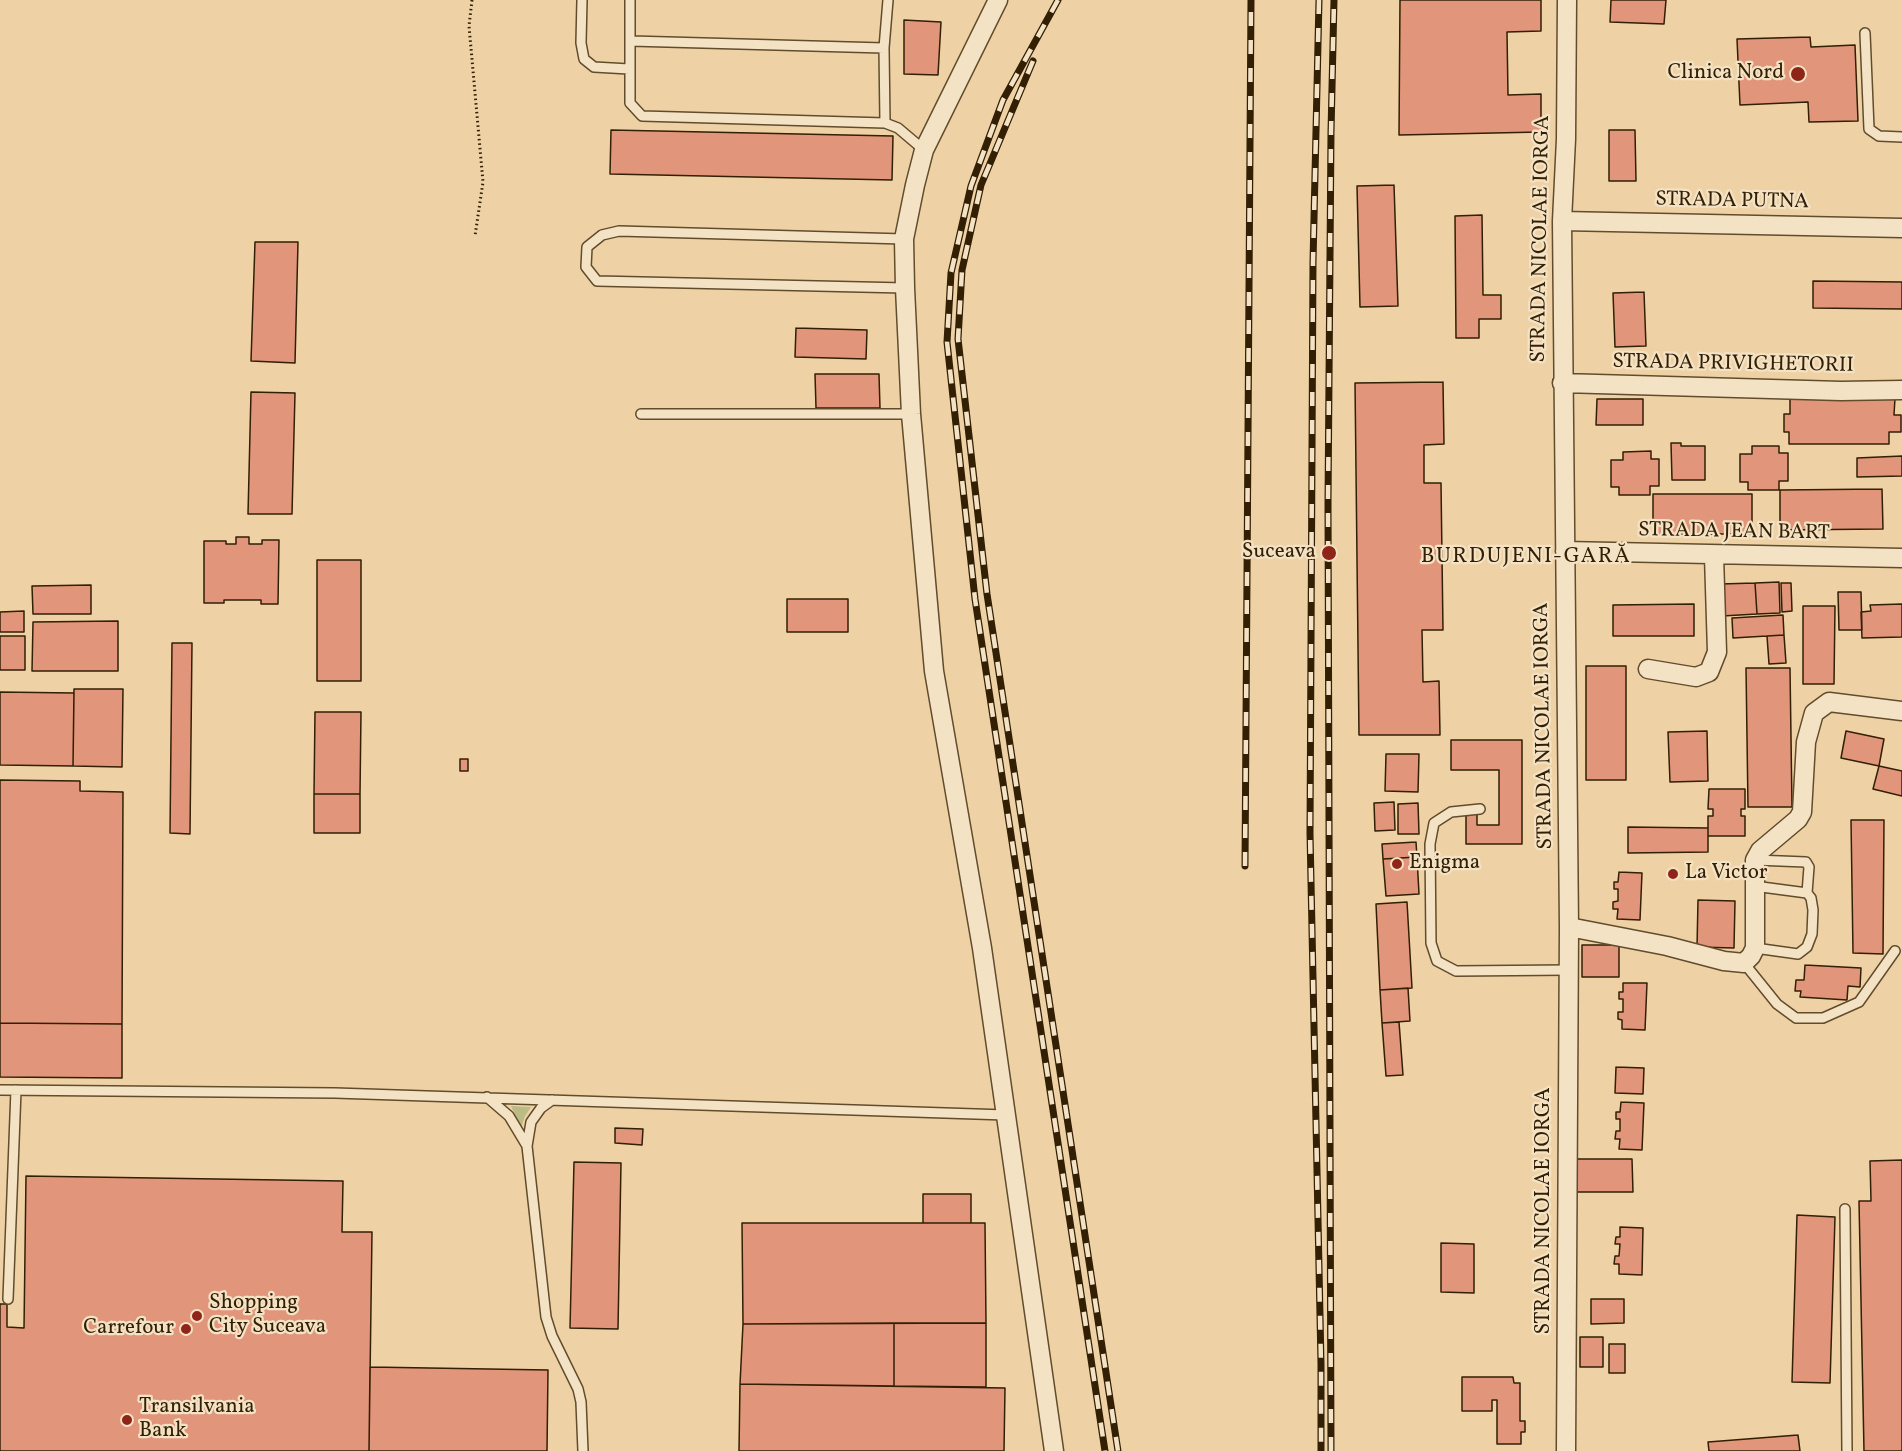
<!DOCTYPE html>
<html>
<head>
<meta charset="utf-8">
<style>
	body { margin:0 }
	canvas { display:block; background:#eed2a6 }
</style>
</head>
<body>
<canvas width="1902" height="1451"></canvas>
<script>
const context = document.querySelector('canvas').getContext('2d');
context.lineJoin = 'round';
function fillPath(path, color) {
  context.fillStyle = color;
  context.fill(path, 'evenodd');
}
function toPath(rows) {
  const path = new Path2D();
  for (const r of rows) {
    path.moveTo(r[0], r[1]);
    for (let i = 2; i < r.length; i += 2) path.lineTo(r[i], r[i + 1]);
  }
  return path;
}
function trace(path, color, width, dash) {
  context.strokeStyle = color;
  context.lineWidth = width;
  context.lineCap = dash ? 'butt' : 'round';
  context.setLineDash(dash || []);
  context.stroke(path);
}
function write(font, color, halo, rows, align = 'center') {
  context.font = font + ' Vollkorn,serif';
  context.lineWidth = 4.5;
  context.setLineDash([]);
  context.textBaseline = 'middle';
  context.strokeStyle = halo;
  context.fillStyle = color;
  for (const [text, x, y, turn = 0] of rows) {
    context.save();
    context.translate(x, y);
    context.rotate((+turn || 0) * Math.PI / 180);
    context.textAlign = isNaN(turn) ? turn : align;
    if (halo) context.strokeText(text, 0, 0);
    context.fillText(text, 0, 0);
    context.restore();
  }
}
const green = toPath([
	[511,1106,531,1107,525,1116,521,1128]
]);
const building = toPath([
	[1400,0,1541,0,1541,31,1507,32,1508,95,1541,94,1541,132,1399,135,1400,0],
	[1611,0,1666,0,1664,24,1610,22,1611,0],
	[904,20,941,22,938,75,904,74,904,20],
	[1810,37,1811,47,1855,45,1858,121,1809,122,1808,102,1740,105,1737,39,1810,37],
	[611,130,893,136,892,180,610,174,611,130],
	[1609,130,1635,130,1636,181,1609,181,1609,130],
	[1394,185,1398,306,1360,307,1357,186,1394,185],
	[1482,215,1483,295,1501,295,1501,319,1479,319,1479,338,1456,338,1455,216,1482,215],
	[255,242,298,242,295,363,251,361,255,242],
	[1813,281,1902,282,1902,309,1813,308,1813,281],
	[1644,292,1646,346,1615,347,1613,293,1644,292],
	[796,328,867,330,866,359,795,357,796,328],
	[815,374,879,374,880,408,816,408,815,374],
	[1443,382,1444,444,1424,445,1424,483,1441,483,1443,630,1422,630,1423,682,1439,681,1440,735,1359,735,1355,383,1443,382],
	[251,392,295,393,292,514,248,514,251,392],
	[1790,398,1895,398,1894,415,1901,415,1901,432,1889,432,1889,444,1789,444,1789,432,1784,432,1784,414,1790,414,1790,398],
	[1597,399,1643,399,1643,425,1596,425,1597,399],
	[1671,443,1681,443,1681,446,1705,446,1705,480,1672,480,1671,443],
	[1752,446,1779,446,1779,453,1788,453,1788,481,1779,481,1779,490,1748,490,1748,482,1740,482,1740,454,1752,454,1752,446],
	[1651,451,1651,459,1659,459,1659,486,1650,486,1650,495,1619,495,1619,487,1611,487,1611,460,1623,460,1623,452,1651,451],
	[1902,456,1902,476,1857,477,1857,458,1902,456],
	[1882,489,1883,529,1780,530,1780,490,1882,489],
	[1653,494,1752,494,1752,534,1653,534,1653,494],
	[236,537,249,537,249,544,262,544,262,540,279,540,278,604,261,604,261,600,224,600,224,603,204,603,204,541,226,541,226,544,236,544,236,537],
	[317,560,361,560,361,681,317,681,317,560],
	[1779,582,1780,613,1757,614,1755,583,1779,582],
	[1755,583,1757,614,1722,616,1720,584,1755,583],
	[1781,583,1791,583,1792,611,1782,612,1781,583],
	[91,585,91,614,33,614,32,586,91,585],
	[1838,592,1861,592,1862,630,1839,630,1838,592],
	[787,599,848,599,848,632,787,632,787,599],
	[1694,604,1694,636,1613,636,1613,605,1694,604],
	[1902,604,1902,637,1862,638,1861,612,1871,611,1870,605,1902,604],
	[1803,606,1835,606,1834,684,1803,684,1803,606],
	[24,611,24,632,0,632,0,612,24,611],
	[1783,615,1784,635,1733,638,1732,618,1783,615],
	[118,621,118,671,32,671,33,622,118,621],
	[1784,635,1786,663,1769,664,1767,636,1784,635],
	[0,636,25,636,25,670,0,670,0,636],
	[172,643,192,643,190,834,170,833,172,643],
	[1586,666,1626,666,1626,780,1586,780,1586,666],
	[1746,668,1790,668,1792,807,1748,807,1746,668],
	[74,689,123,689,122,767,73,766,74,689],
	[0,692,74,693,73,766,0,765,0,692],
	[315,712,361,712,360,794,314,794,315,712],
	[1707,731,1708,781,1670,782,1668,732,1707,731],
	[1846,731,1884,739,1879,766,1841,758,1846,731],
	[1451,740,1522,740,1522,844,1466,844,1466,814,1477,814,1477,825,1499,825,1499,770,1451,770,1451,740],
	[1386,754,1419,754,1418,792,1385,791,1386,754],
	[460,759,468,759,468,771,460,771,460,759],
	[1879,766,1902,771,1902,796,1873,789,1879,766],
	[0,780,80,781,80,791,123,792,122,1024,0,1023,0,780],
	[1709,789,1745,789,1745,809,1741,809,1741,816,1745,816,1745,836,1708,836,1708,816,1713,816,1713,809,1708,809,1709,789],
	[314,794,360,794,360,833,314,833,314,794],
	[1394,802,1395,830,1375,831,1374,803,1394,802],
	[1418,803,1419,834,1398,834,1398,804,1418,803],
	[1851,820,1884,820,1883,954,1853,953,1851,820],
	[1628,827,1708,828,1708,852,1628,853,1628,827],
	[1416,842,1417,857,1383,859,1382,844,1416,842],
	[1417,857,1419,894,1386,896,1383,859,1417,857],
	[1619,872,1642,873,1640,920,1617,919,1618,909,1613,909,1613,902,1618,901,1618,889,1614,889,1614,882,1618,882,1619,872],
	[1698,900,1735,901,1734,948,1697,947,1698,900],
	[1407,902,1412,988,1380,990,1376,904,1407,902],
	[1582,945,1619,945,1619,977,1582,977,1582,945],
	[1805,965,1861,968,1860,987,1848,986,1847,1000,1800,997,1801,991,1795,991,1796,980,1804,980,1805,965],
	[1623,983,1647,983,1645,1030,1622,1029,1622,1020,1618,1019,1618,1012,1623,1012,1623,999,1619,999,1619,992,1623,992,1623,983],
	[1408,988,1410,1021,1382,1023,1380,990,1408,988],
	[1399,1022,1403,1075,1386,1076,1382,1023,1399,1022],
	[0,1023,122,1024,122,1078,0,1077,0,1023],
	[1616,1067,1644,1068,1643,1094,1615,1093,1616,1067],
	[1621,1102,1644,1103,1642,1150,1619,1149,1620,1139,1615,1139,1616,1131,1620,1131,1620,1119,1616,1119,1616,1112,1620,1112,1621,1102],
	[615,1128,643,1129,642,1145,615,1143,615,1128],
	[1575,1159,1632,1159,1633,1192,1576,1192,1575,1159],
	[1902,1160,1902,1451,1864,1451,1859,1201,1871,1201,1870,1161,1902,1160],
	[574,1162,621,1163,618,1329,570,1328,574,1162],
	[26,1176,343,1181,342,1232,372,1232,369,1451,0,1451,0,1304,7,1304,7,1327,24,1328,26,1176],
	[923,1194,971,1194,971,1223,923,1223,923,1194],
	[1797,1215,1835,1217,1830,1383,1792,1382,1797,1215],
	[742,1223,985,1223,986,1323,743,1324,742,1223],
	[1620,1227,1643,1228,1642,1275,1619,1274,1619,1264,1614,1264,1615,1256,1619,1256,1620,1244,1615,1244,1616,1237,1620,1237,1620,1227],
	[1441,1243,1474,1244,1474,1293,1441,1292,1441,1243],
	[1591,1299,1624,1299,1624,1323,1591,1324,1591,1299],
	[894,1323,894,1386,740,1384,743,1324,894,1323],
	[894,1323,986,1323,986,1387,894,1386,894,1323],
	[1580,1337,1603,1337,1603,1367,1580,1367,1580,1337],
	[1609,1344,1625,1344,1625,1373,1609,1373,1609,1344],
	[370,1367,548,1370,547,1451,369,1451,370,1367],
	[1462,1377,1513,1377,1514,1383,1520,1383,1520,1421,1525,1421,1525,1432,1521,1432,1521,1444,1497,1444,1497,1400,1492,1400,1492,1411,1462,1411,1462,1377],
	[740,1384,1005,1388,1004,1451,739,1451,740,1384],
	[1798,1435,1800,1451,1709,1451,1708,1442,1798,1435]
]);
const path = toPath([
	[472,0,469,26,483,182,475,236]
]);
const lane = toPath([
	[582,0,581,43,584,59,594,67,629,69],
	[630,0,630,103,642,116,885,123,898,128,924,150],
	[1865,33,1869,129,1879,136,1902,137],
	[631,41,884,48],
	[885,123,884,48,888,0],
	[904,239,619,231,602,235,587,247,586,267,597,281,905,288],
	[641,414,911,414],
	[1480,809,1451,812,1434,823,1430,844,1431,943,1437,961,1456,971,1569,970],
	[1755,860,1806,862,1809,867,1807,893],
	[1754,886,1807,893,1811,898,1813,910,1812,934,1807,947,1798,954,1755,948],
	[1744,963,1777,1004,1796,1018,1823,1018,1859,1002,1895,951],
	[0,1090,335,1093,1006,1115],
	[487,1097,509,1116,527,1146],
	[552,1100,541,1108,531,1122,527,1146,546,1317,552,1336,578,1389,581,1402,583,1451],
	[1845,1209,1847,1451],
	[8,1299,16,1090]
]);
const street = toPath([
	[998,0,924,150,915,185,904,239,905,288,911,414,934,671,982,948,1054,1451],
	[1562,221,1902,228],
	[1562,383,1841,391,1902,390],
	[1565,551,1902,558],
	[1648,669,1696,677,1709,672,1717,652,1714,556],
	[1569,927,1667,946,1724,961,1744,963,1751,956,1755,948,1755,860,1760,851,1798,819,1802,812,1806,742,1814,713,1829,702,1902,711],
	[1566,1451,1569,927,1562,221,1566,139,1567,0]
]);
const rail = toPath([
	[1058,0,1003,100,971,186,951,273,947,342,975,599,1105,1451],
	[1319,0,1313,262,1310,833,1321,1364,1321,1451],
	[1033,61,981,185,962,270,958,339,987,594,1118,1451],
	[1245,866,1251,0],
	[1331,1451,1328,503,1331,132,1334,0]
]);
const markers = [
	[1798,74,8,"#8f2418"],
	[1329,553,8,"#8f2418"],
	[1397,864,6,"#8f2418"],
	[1673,874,6,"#8f2418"],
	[197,1316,6,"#8f2418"],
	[186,1329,6,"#8f2418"],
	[127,1420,6,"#8f2418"]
];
const poiNames = [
	["Clinica Nord",1784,74,"right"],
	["Suceava",1316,553,"right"],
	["Enigma",1409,864],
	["La Victor",1685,874],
	["Shopping",209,1304],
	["City Suceava",209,1328],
	["Carrefour",174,1329,"right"],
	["Transilvania",139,1408],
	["Bank",139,1432]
];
const streetNames = [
	["STRADA PUTNA",1732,202,1],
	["STRADA NICOLAE IORGA",1542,239,-89],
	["STRADA PRIVIGHETORII",1733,365,1],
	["STRADA JEAN BART",1734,533,1],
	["STRADA NICOLAE IORGA",1545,726,-91],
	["STRADA NICOLAE IORGA",1545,1211,-90]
];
const neighbourhoodNames = [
	["BURDUJENI-GARĂ",1526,558]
];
fillPath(green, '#bbbb85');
fillPath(building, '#e1957a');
trace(building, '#321f04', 1.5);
trace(lane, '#614c2c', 12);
trace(street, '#614c2c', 21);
trace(path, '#321f04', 3, [1.5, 3]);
trace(lane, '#f4e2c5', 9);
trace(street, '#f4e2c5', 18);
trace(rail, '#321f04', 7);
trace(rail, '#f4e2c5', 4.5, [14]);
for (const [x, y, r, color] of markers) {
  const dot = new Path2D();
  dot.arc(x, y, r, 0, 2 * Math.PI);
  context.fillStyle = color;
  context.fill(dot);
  trace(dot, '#f4e2c5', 2);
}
write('21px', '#321f04', '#f4e2c5', poiNames, 'left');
write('21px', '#321f04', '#f4e2c5', streetNames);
context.letterSpacing = '1.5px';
write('22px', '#321f04', '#f4e2c5', neighbourhoodNames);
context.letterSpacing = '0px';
</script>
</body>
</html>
